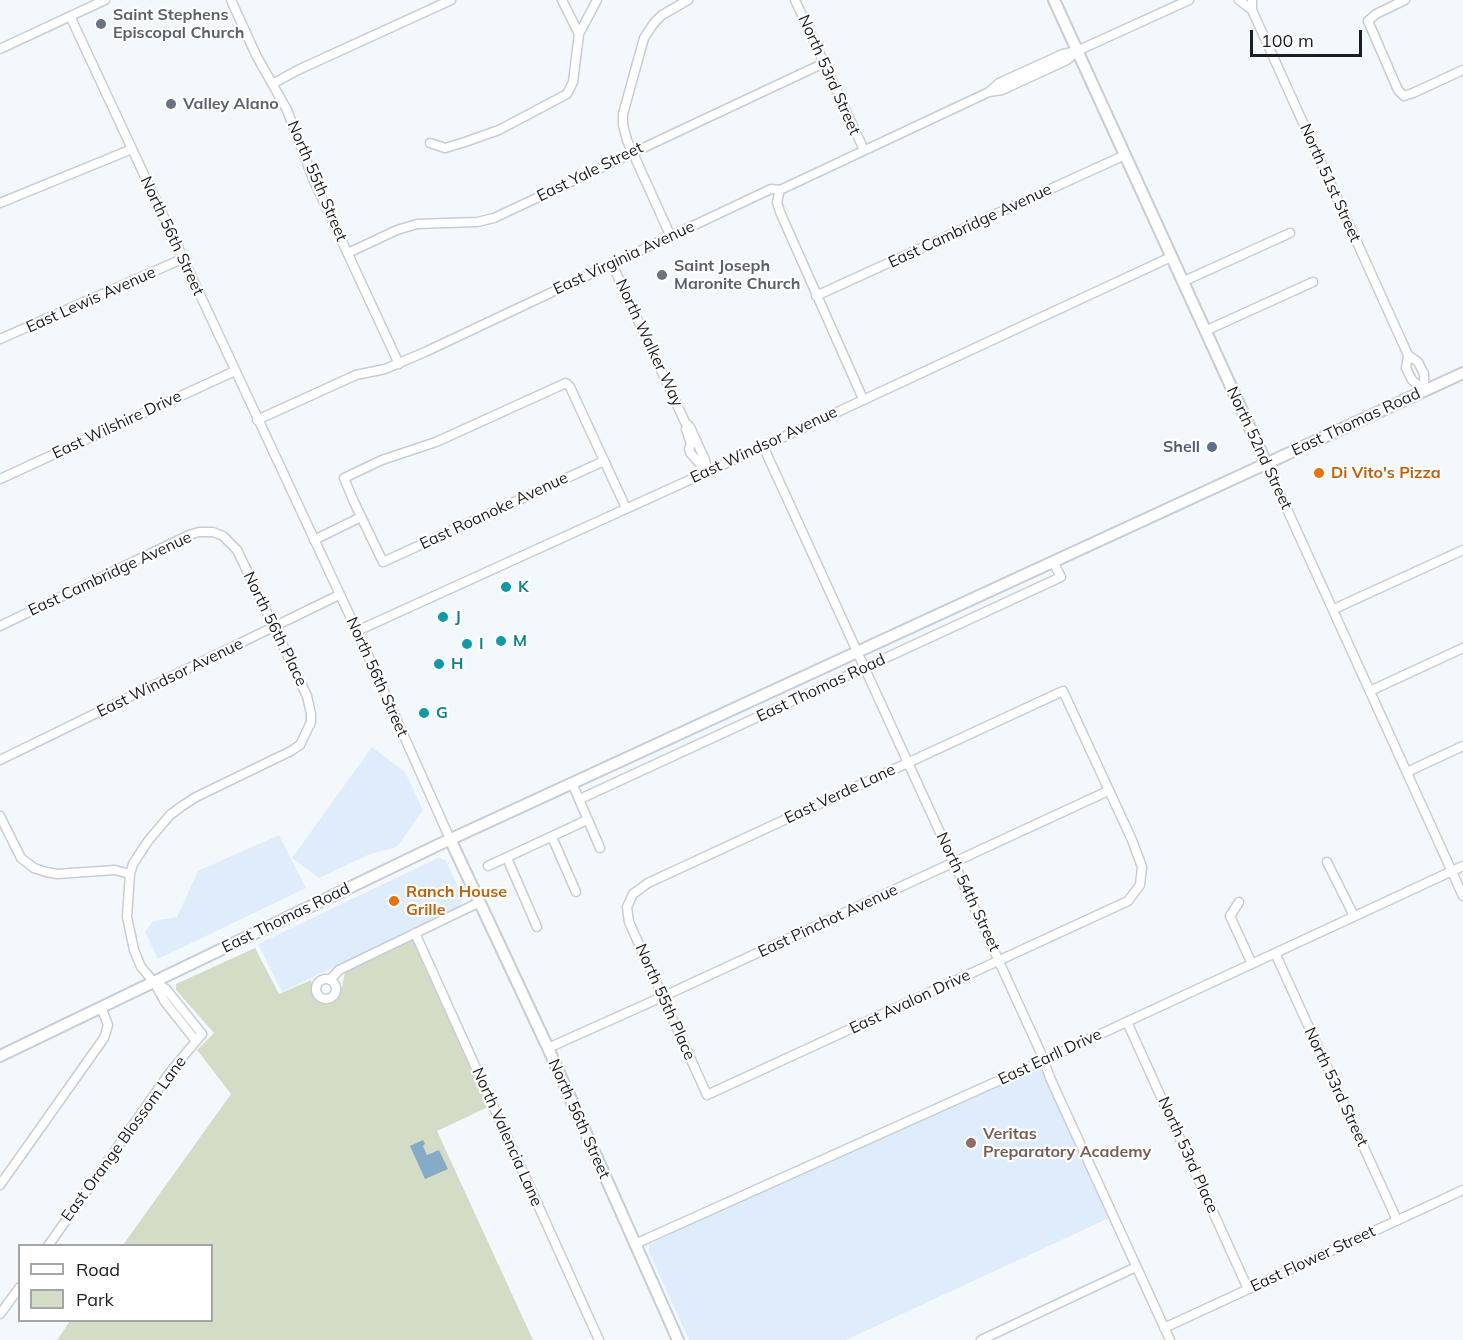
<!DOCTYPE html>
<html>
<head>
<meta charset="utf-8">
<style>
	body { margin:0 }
	#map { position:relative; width:1463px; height:1340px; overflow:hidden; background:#f3f8fd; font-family:Mulish,sans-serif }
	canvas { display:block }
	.legend { position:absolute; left:18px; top:1244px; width:195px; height:78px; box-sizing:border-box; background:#fff; border:2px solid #a4a5a7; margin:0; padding:8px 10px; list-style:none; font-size:18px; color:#1c1e22 }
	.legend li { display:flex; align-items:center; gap:12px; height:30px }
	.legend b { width:30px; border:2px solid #a4a5a7 }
	.scale { position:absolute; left:1250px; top:30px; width:112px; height:27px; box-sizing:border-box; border:3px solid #1c1e22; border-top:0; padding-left:8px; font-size:18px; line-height:21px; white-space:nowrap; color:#1c1e22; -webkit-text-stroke:4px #fff; paint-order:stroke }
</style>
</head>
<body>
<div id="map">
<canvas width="1463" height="1340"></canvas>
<ul class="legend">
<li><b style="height:8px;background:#fff"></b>Road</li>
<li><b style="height:16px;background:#d3ddc5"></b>Park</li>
</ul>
<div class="scale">100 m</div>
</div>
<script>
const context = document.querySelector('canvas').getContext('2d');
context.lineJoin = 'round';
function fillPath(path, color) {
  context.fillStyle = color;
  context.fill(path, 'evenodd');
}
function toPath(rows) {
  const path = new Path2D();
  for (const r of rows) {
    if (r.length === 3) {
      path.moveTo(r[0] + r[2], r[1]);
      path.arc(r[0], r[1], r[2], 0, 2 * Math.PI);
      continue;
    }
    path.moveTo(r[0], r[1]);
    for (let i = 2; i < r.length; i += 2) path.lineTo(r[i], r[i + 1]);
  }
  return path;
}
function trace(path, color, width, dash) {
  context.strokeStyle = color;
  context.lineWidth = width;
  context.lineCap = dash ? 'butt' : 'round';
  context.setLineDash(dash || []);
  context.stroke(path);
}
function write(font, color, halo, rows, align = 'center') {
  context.font = font + ' Mulish,sans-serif';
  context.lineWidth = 4.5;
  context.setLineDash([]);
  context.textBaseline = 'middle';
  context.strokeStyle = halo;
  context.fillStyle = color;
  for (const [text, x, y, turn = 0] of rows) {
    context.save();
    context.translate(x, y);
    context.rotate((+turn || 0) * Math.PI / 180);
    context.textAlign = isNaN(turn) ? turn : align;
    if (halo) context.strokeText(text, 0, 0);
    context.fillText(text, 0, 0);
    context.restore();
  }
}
const built = toPath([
	[372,747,405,772,423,810,397,847,370,854,319,878,292,858],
	[279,835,306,888,158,959,145,932,153,921,177,917,198,871],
	[438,858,446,860,463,899,460,906,282,992,258,944],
	[1033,1066,1041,1069,1109,1218,846,1340,689,1340,649,1252,649,1244]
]);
const green = toPath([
	[413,939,488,1107,437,1131,533,1340,57,1340,70,1321,212,1320,212,1246,123,1245,231,1094,197,1050,214,1033,176,990,176,984,255,948,279,994,311,980,317,1001,342,987,345,972]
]);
const water = toPath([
	[423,1140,425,1144,423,1146,427,1155,439,1150,448,1169,425,1179,410,1146]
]);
const minor = toPath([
	[231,0,256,55,287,110,314,181,399,364],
	[562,0,579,34],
	[795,0,864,150],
	[1239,0,1252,10],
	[1252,0,1252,10,1408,355,1406,368,1412,380,1424,391],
	[1405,0,1376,14,1368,21,1398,90,1404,96,1413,93,1463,70],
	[70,16,357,631,450,839],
	[0,49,105,0],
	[274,83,298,70,451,0],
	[989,92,1002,90,1067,60,1077,52],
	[430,143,445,148,465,142,499,130,567,94,573,82,579,34,597,0],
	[780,190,777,202,780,212,863,399],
	[0,203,132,149],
	[671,237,627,140,623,125,623,114,644,38,654,23,662,15,688,0],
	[348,253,397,230,417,224,477,222,494,218,824,63],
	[612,264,685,422,690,427,705,460,707,471],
	[1182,282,1290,233],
	[816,296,1125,155],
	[1205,331,1313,282],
	[0,339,182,259],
	[1408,355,1418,362,1424,374,1424,391],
	[257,420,356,375,385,369,425,352,771,189,780,190,989,92,999,83,1063,54,1077,51,1189,0],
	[686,429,691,444,689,449,691,454,707,471],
	[763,446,1040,1051,1051,1080,1170,1340],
	[604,461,383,562,354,502,344,478,382,460,436,442,566,383,570,387,626,508],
	[1266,463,1463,896],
	[0,479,235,371],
	[314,540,361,517],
	[1334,609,1463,550],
	[0,626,189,535,199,532,213,532,223,536,237,550,307,696,311,714,311,722,300,745,291,751,196,797,182,806,170,815,148,841,133,864,130,874,127,917,134,950,141,967,154,982,165,1002,196,1041],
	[357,631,762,447,1171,257],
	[1063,691,1132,840,1142,867,1140,885,1128,901,707,1095,629,922,627,907,633,894,648,883,1063,691],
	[1370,691,1463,648],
	[0,760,339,595],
	[1407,772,1463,746],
	[572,783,600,848],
	[580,799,1061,577,1053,562],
	[0,816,21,858,34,868,46,872,57,874,115,870,130,874],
	[552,837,576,892],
	[507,858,537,927],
	[1327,862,1354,916],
	[488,866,587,820],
	[1239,902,1230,916,1252,964],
	[415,933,599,1340],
	[1275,953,1397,1220],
	[326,989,10],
	[330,980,339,970,480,902],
	[1127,1022,1248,1289],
	[548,1048,662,997,1108,791],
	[0,1185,104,1038,108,1025,101,1007],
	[635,1244,1038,1063,1463,866],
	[48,1246,171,1071,202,1034,166,989,154,982],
	[0,1314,20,1287],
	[1164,1328,1463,1190],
	[981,1340,1136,1267]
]);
const major = toPath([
	[1054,0,1266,463],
	[450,839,548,1048,678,1340],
	[0,1056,438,845,1463,373]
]);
const markers = [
	[101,24,6,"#6b7280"],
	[171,104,6,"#6b7280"],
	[662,275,6,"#6b7280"],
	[1212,447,6,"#5c6f8a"],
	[1319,473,6,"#e8710a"],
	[506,587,6,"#0f9aa8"],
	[443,617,6,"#0f9aa8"],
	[501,641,6,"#0f9aa8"],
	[467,644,6,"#0f9aa8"],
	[439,664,6,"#0f9aa8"],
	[424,713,6,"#0f9aa8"],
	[394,901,6,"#e8710a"],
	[971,1143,6,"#8d6e63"]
];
const worshipNames = [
	["Saint Stephens",113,15],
	["Episcopal Church",113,33],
	["Valley Alano",183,104],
	["Saint Joseph",674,266],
	["Maronite Church",674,284]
];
const streetNames = [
	["North 53rd Street",829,75,66],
	["East Yale Street",590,172,-26],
	["North 55th Street",317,181,67],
	["North 51st Street",1330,183,66],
	["East Cambridge Avenue",970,226,-25],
	["North 56th Street",172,236,65],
	["East Virginia Avenue",624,258,-25],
	["East Lewis Avenue",91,300,-24],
	["North Walker Way",649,343,65],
	["East Thomas Road",1356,422,-25],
	["East Wilshire Drive",117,425,-25],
	["East Windsor Avenue",764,445,-25],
	["North 52nd Street",1259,448,65],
	["East Roanoke Avenue",494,511,-25],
	["East Cambridge Avenue",110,574,-25],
	["North 56th Place",275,629,64],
	["North 56th Street",377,677,66],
	["East Windsor Avenue",170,678,-26],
	["East Thomas Road",821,688,-25],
	["East Verde Lane",840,794,-25],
	["North 54th Street",968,892,65],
	["East Thomas Road",286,918,-26],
	["East Pinchot Avenue",828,921,-25],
	["North 55th Place",665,1002,66],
	["East Avalon Drive",910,1002,-25],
	["East Earll Drive",1050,1057,-25],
	["North 53rd Street",1336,1087,65],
	["North 56th Street",579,1119,66],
	["North Valencia Lane",507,1137,66],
	["East Orange Blossom Lane",124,1139,-54],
	["North 53rd Place",1188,1155,66],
	["East Flower Street",1313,1259,-25]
];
const serviceNames = [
	["Shell",1200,447]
];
const foodNames = [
	["Di Vito's Pizza",1331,473],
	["Ranch House",406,892],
	["Grille",406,910]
];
const cultureNames = [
	["K",518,587],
	["J",455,617],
	["M",513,641],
	["I",479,644],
	["H",451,664],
	["G",436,713]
];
const educationNames = [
	["Veritas",983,1134],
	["Preparatory Academy",983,1152]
];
fillPath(built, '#dfecfb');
fillPath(green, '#d3ddc5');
fillPath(water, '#86abc7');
trace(minor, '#c6cdd6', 11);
trace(major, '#c6cdd6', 14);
trace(minor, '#fff', 8);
trace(major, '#fff', 10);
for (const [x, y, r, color] of markers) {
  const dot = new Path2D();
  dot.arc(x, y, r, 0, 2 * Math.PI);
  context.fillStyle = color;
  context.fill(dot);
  trace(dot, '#fff', 2);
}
write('bold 16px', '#5b616d', '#fff', worshipNames, 'left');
write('16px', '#1c1e22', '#fff', streetNames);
write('bold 16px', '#4e5e75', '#fff', serviceNames, 'right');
write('bold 16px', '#c56008', '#fff', foodNames, 'left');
write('bold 16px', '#0d838f', '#fff', cultureNames, 'left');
write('bold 16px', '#785e54', '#fff', educationNames, 'left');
</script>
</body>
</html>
